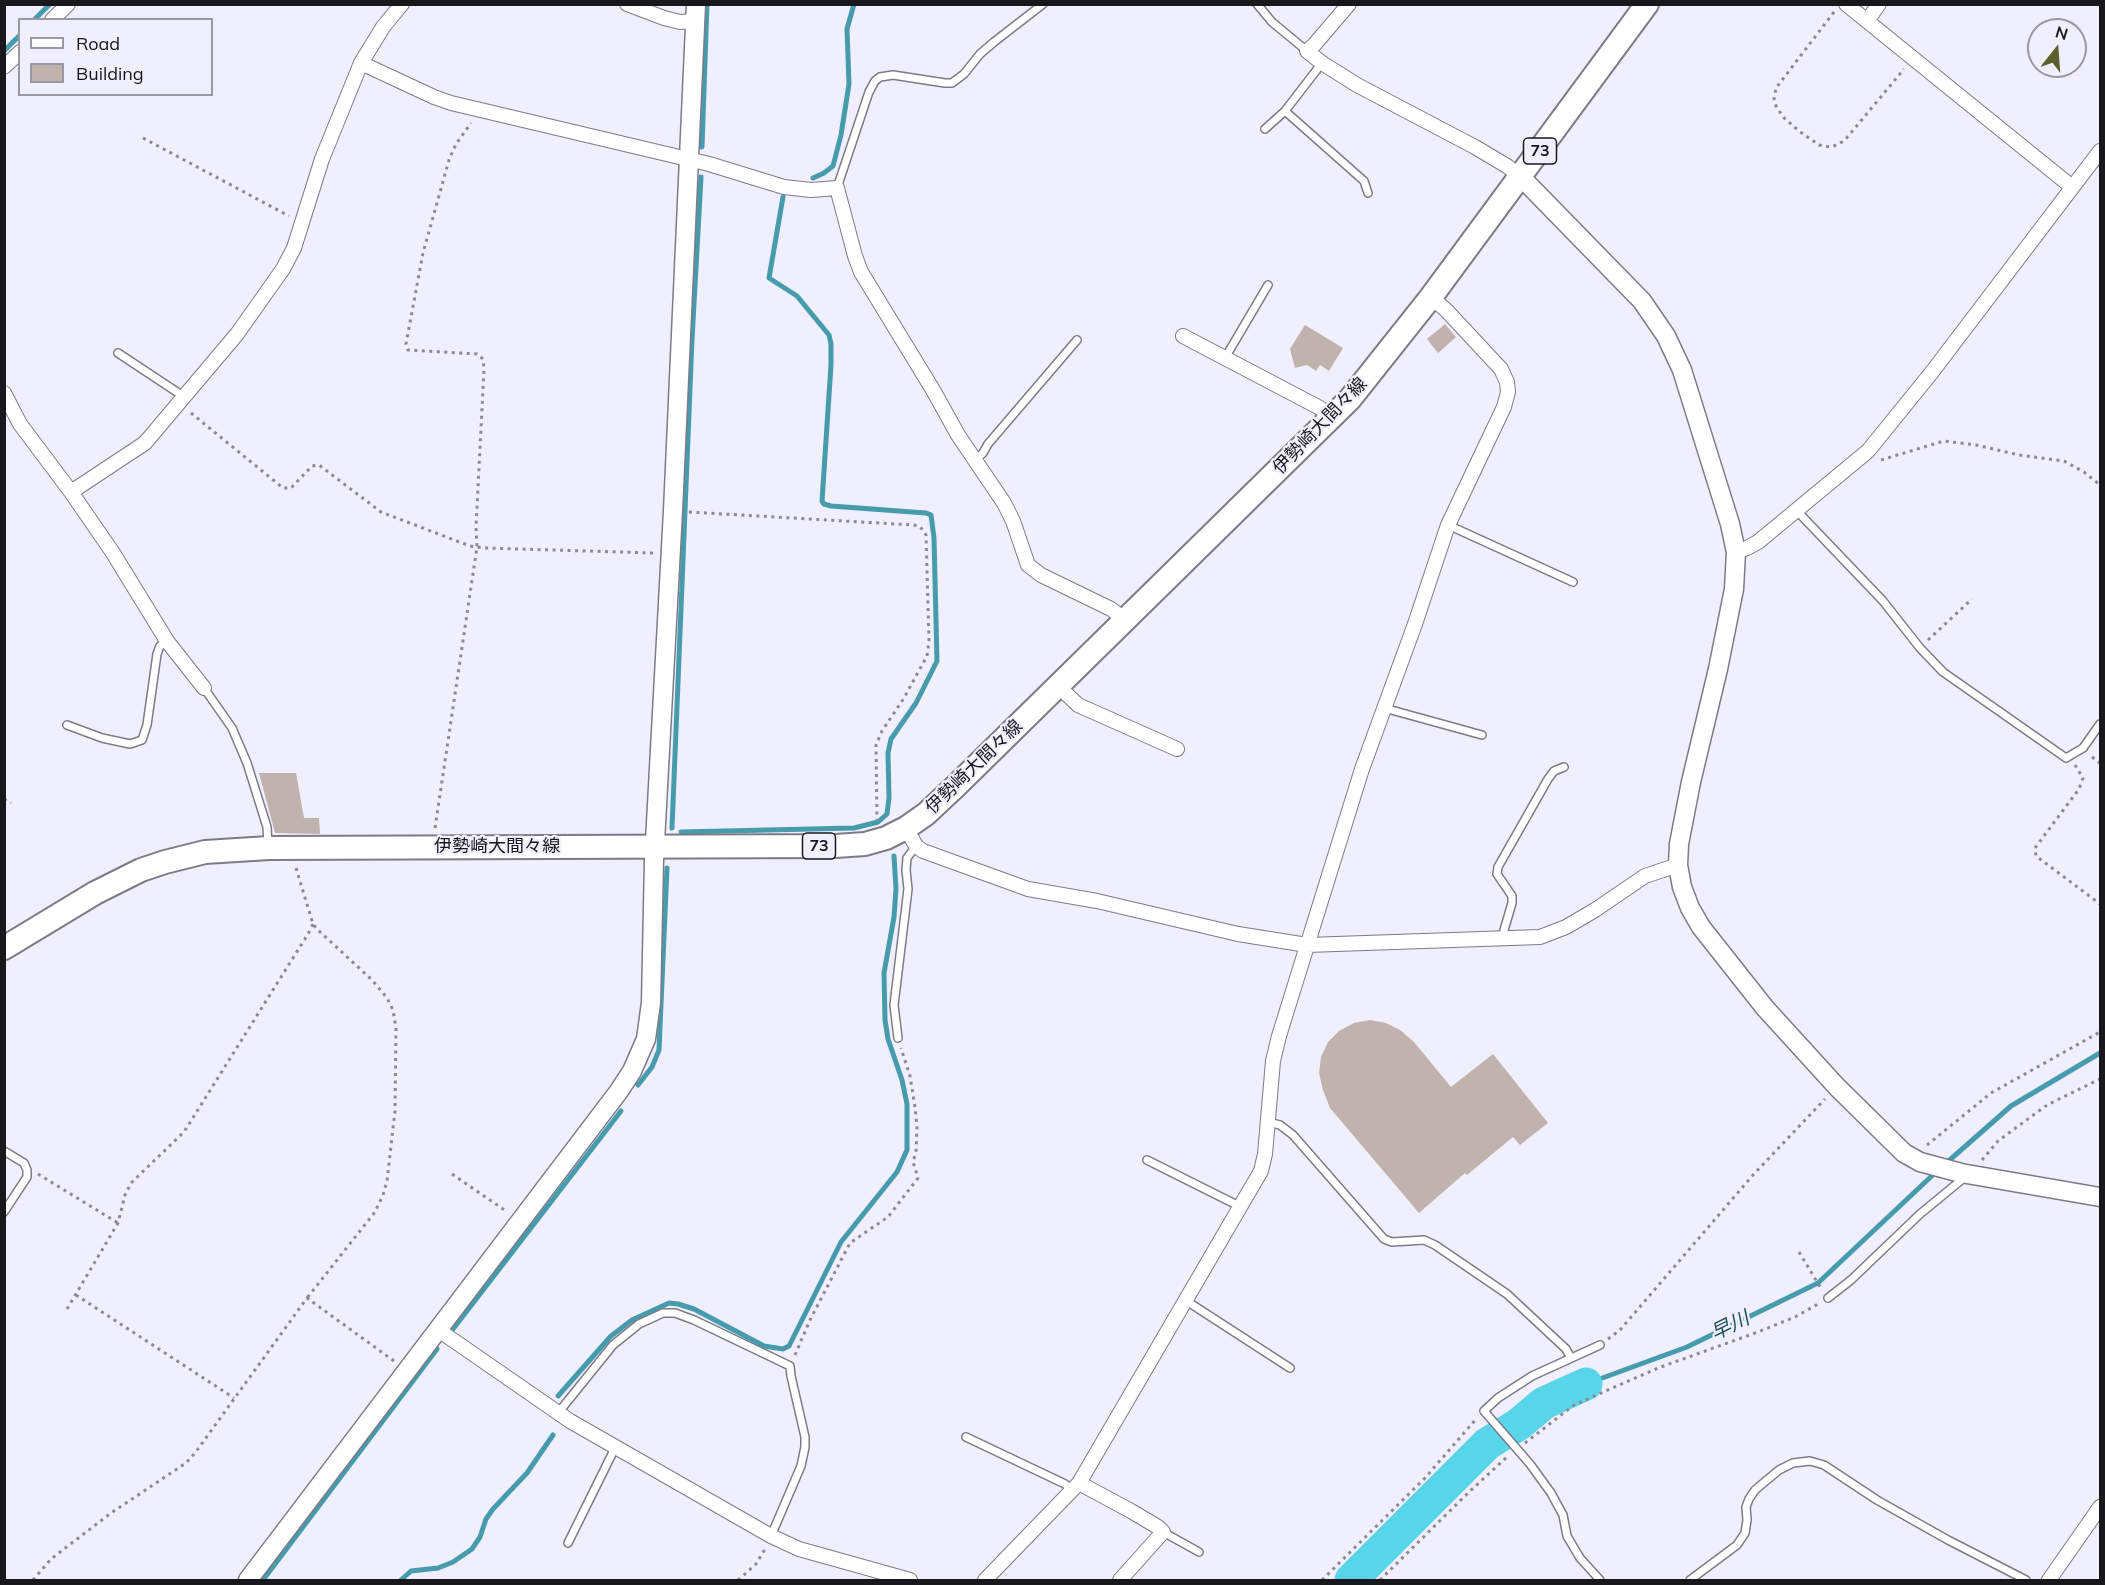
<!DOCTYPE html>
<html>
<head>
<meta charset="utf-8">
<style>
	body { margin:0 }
	#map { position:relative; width:2105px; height:1585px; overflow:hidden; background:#f0effd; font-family:Mulish,sans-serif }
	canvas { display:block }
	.frame { position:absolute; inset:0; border:6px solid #18181c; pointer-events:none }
	.legend { position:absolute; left:18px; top:18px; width:195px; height:78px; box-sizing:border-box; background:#f0effd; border:2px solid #9a99a3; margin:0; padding:8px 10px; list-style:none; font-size:18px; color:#18181c }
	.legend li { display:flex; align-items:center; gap:12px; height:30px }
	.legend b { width:30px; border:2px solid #9a99a3 }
	.north { position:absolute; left:2027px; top:18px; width:60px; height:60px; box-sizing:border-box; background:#f0effd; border:2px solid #9a99a3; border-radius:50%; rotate:17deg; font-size:16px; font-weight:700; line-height:24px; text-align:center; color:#18181c }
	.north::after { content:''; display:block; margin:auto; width:21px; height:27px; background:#5c602d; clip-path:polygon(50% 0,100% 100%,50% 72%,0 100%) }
</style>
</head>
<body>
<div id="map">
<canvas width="2105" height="1585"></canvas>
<div class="frame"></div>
<ul class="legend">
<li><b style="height:8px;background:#fff"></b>Road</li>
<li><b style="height:16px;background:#c0b2ad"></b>Building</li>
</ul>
<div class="north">N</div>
</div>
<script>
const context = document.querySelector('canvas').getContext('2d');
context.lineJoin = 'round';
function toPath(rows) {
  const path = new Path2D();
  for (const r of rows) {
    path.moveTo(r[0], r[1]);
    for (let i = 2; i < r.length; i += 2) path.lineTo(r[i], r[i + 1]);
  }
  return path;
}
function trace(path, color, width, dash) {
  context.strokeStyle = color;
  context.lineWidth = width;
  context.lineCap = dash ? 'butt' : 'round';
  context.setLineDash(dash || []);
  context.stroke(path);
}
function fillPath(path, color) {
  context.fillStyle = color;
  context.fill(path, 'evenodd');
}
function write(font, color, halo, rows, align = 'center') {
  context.font = font + ' Mulish,"Noto Sans JP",sans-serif';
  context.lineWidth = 4.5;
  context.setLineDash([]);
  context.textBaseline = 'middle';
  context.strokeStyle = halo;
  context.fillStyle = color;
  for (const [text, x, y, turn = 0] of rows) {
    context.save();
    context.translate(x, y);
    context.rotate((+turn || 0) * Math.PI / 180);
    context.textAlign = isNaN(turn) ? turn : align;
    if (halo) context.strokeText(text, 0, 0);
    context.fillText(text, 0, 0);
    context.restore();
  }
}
const stream = toPath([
	[34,20,50,4],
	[4,51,20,35],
	[702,147,707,4],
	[813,178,824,173,833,166,841,135,849,84,847,29,854,4],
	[672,828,692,340,701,177],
	[681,832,854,828,878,822,887,814,889,798,888,753,891,739,916,703,937,661,934,538,931,515,926,513,831,506,824,504,822,501,831,365,831,344,829,335,797,296,769,278,783,197],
	[638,1085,652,1067,659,1050,667,868],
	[1944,1165,2011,1106,2100,1053],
	[453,1329,621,1111],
	[1586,1384,1687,1347,1818,1283,1937,1171],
	[558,1396,611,1336,632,1320,669,1303,678,1304,694,1309,764,1346,783,1349,789,1346,841,1242,897,1172,907,1150,907,1104,902,1080,888,1039,885,1020,884,973,894,917,896,889,894,856],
	[263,1580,437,1349],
	[401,1580,411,1571,438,1568,453,1562,472,1549,480,1537,486,1519,493,1509,527,1473,553,1435]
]);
const river = toPath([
	[1351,1580,1487,1444,1519,1424,1544,1403,1586,1384]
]);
const building = toPath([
	[1445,324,1456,337,1438,353,1427,339],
	[1305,325,1343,348,1329,371,1320,365,1316,371,1307,365,1295,368,1290,349],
	[259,773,296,773,304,818,319,818,320,834,275,833],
	[1370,1020,1386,1023,1400,1030,1414,1042,1451,1087,1493,1054,1548,1123,1520,1145,1513,1137,1467,1175,1465,1173,1419,1213,1330,1108,1323,1090,1319,1073,1321,1057,1328,1042,1339,1031,1354,1023]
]);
const path = toPath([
	[1834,12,1776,88,1774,99,1776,106,1783,117,1799,131,1819,145,1830,147,1837,145,1845,140,1904,69],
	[143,138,289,216],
	[191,413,283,488,291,488,312,466,319,465,381,512,470,546,485,548,654,553],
	[1881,460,1944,441,1976,445,2019,455,2064,461,2084,472,2100,485],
	[689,512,913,525,919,526,923,530,926,535,929,641,927,656,904,698,882,731,876,745,877,821],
	[1928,640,1972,599],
	[2092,757,2100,763],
	[2075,765,2083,778,2079,789,2035,848,2036,856,2100,904],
	[4,799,11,803],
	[435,828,477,547,476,527,484,369,483,359,477,354,408,350,406,344,423,253,449,160,456,144,471,123],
	[296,868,313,924,318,930,372,980,387,998,393,1010,396,1028,395,1111,387,1181,383,1195,375,1212,307,1298],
	[1927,1145,1991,1093,2100,1032],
	[1982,1160,1998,1141,2047,1105,2100,1079],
	[38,1174,118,1223],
	[452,1174,506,1211],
	[1799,1252,1822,1290],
	[76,1295,234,1398],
	[67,1309,118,1223,125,1195,131,1183,184,1132,308,934,313,924],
	[1608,1339,1620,1330,1753,1175,1825,1099],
	[795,1355,810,1320,850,1243,888,1217,918,1178,913,1162,916,1152,917,1127,915,1107,910,1076,901,1048],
	[1525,1443,1574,1405,1658,1368,1758,1332,1795,1317,1818,1304],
	[33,1580,51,1559,111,1513,186,1463,195,1453,307,1298,394,1361],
	[738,1580,756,1564,765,1549],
	[1322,1580,1425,1478,1477,1418],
	[1380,1580,1469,1492,1508,1456]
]);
const service = toPath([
	[1257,4,1272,22,1307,51],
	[1285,111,1364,181,1368,193],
	[1265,129,1285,111,1322,63],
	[837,188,869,92,875,81,880,77,893,75,945,83,952,83,964,74,980,54,994,42,1043,4],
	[118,353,183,396],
	[1225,358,1268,285],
	[975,460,983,453,988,444,1077,340],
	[1797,511,1883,601,1920,648,1943,672,2066,758,2083,748,2100,724],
	[1448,525,1573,582],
	[204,688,232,728,247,763,267,827,268,845],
	[1384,708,1482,735],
	[67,725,102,738,130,744,142,740,147,725,157,654,160,646,167,641],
	[1502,937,1512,903,1512,896,1497,874,1498,867,1548,779,1554,771,1564,767],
	[898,1038,894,1005,908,889,906,870,907,858,916,846],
	[1268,1122,1280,1125,1293,1135,1384,1239,1392,1242,1424,1240,1435,1245,1507,1294,1566,1349,1571,1358],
	[4,1151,24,1163,27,1170,27,1177,4,1212],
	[1147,1160,1239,1206],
	[1828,1298,1851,1280,1920,1214,1965,1177],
	[1185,1300,1290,1368],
	[1600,1345,1532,1376,1498,1398,1484,1411,1530,1464,1551,1493,1563,1515,1567,1536,1580,1558,1600,1580],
	[558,1413,613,1345,639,1324,663,1313,675,1313,694,1320,790,1366,791,1376,805,1437,805,1447,801,1466,771,1536],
	[966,1437,1065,1484,1072,1490],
	[1163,1532,1199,1552],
	[568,1543,615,1448],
	[1690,1580,1737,1545,1745,1533,1747,1520,1746,1507,1749,1499,1755,1490,1779,1470,1793,1463,1810,1461,1824,1465,1877,1500,1948,1540,2026,1580]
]);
const minor = toPath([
	[627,4,664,18,680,22,695,21],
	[1349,4,1314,45,1307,51,1322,63,1357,85,1475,147,1507,166,1521,177],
	[1846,4,2072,187],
	[52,20,68,4],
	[1867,21,1879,4],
	[361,63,434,97,451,103,709,164,784,187,811,190,837,188,855,256,861,272,933,390,958,435,1004,503,1013,521,1028,565,1041,575,1111,609,1124,619],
	[4,67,20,52],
	[1183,336,1320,408,1330,418],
	[4,393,20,424,71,492,113,553,167,641,204,688],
	[71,492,145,443,237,334,283,269,294,248,322,159,361,63,383,27,402,4],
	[1736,552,1747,548,1758,542,1868,451,1932,372,2100,151],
	[1057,685,1078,705,1177,749],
	[906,828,916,846,923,851,1028,889,1097,901,1238,934,1307,945,1540,937,1566,927,1595,910,1645,876,1678,865],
	[437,1329,570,1421,771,1536,799,1549,910,1580],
	[1079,1483,1131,1511,1158,1527,1163,1532,1120,1580],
	[985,1580,1079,1483,1261,1171,1265,1154,1273,1061,1279,1036,1362,769,1415,624,1448,525,1504,407,1508,392,1507,382,1501,369,1447,311,1431,297],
	[2049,1580,2100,1507]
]);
const tertiary = toPath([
	[1521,177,1642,301,1666,336,1682,370,1730,524,1736,552,1734,589,1718,669,1691,782,1679,844,1678,865,1682,887,1690,908,1701,927,1765,1008,1837,1087,1904,1153,1920,1162,1961,1173,2100,1197],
	[248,1580,619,1091,632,1071,646,1039,651,1003,654,860,673,511,696,4]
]);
const primary = toPath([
	[4,948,95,893,141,870,165,862,205,852,269,848,835,846,865,844,886,838,906,828,926,814,957,785,1350,399,1431,297,1647,4]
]);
const shields = [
	[1540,151,33],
	[819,846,33]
];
const shieldNames = [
	["73",1540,151],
	["73",819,846]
];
const streetNames = [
	["伊勢崎大間々線",1320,426,-46],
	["伊勢崎大間々線",974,767,-44],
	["伊勢崎大間々線",497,847]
];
const waterNames = [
	["早川",1730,1326,-26]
];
trace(stream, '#469cac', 5);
trace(river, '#59d5e9', 33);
fillPath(building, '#c0b2ad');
trace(service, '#7c7b86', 10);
trace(minor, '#7c7b86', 16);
trace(tertiary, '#7c7b86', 21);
trace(primary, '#7c7b86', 26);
trace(path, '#8b8a94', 3, [3, 4.5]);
trace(service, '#fff', 7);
trace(minor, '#fff', 14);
trace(tertiary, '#fff', 18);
trace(primary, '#fff', 22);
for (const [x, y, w] of shields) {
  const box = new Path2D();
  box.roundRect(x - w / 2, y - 13, w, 26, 4.5);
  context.fillStyle = '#f0effd';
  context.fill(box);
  trace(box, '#18181c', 1.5);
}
write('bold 16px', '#18181c', null, shieldNames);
write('18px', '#18181c', '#f0effd', streetNames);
write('italic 20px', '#1b5059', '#f0effd', waterNames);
</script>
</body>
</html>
